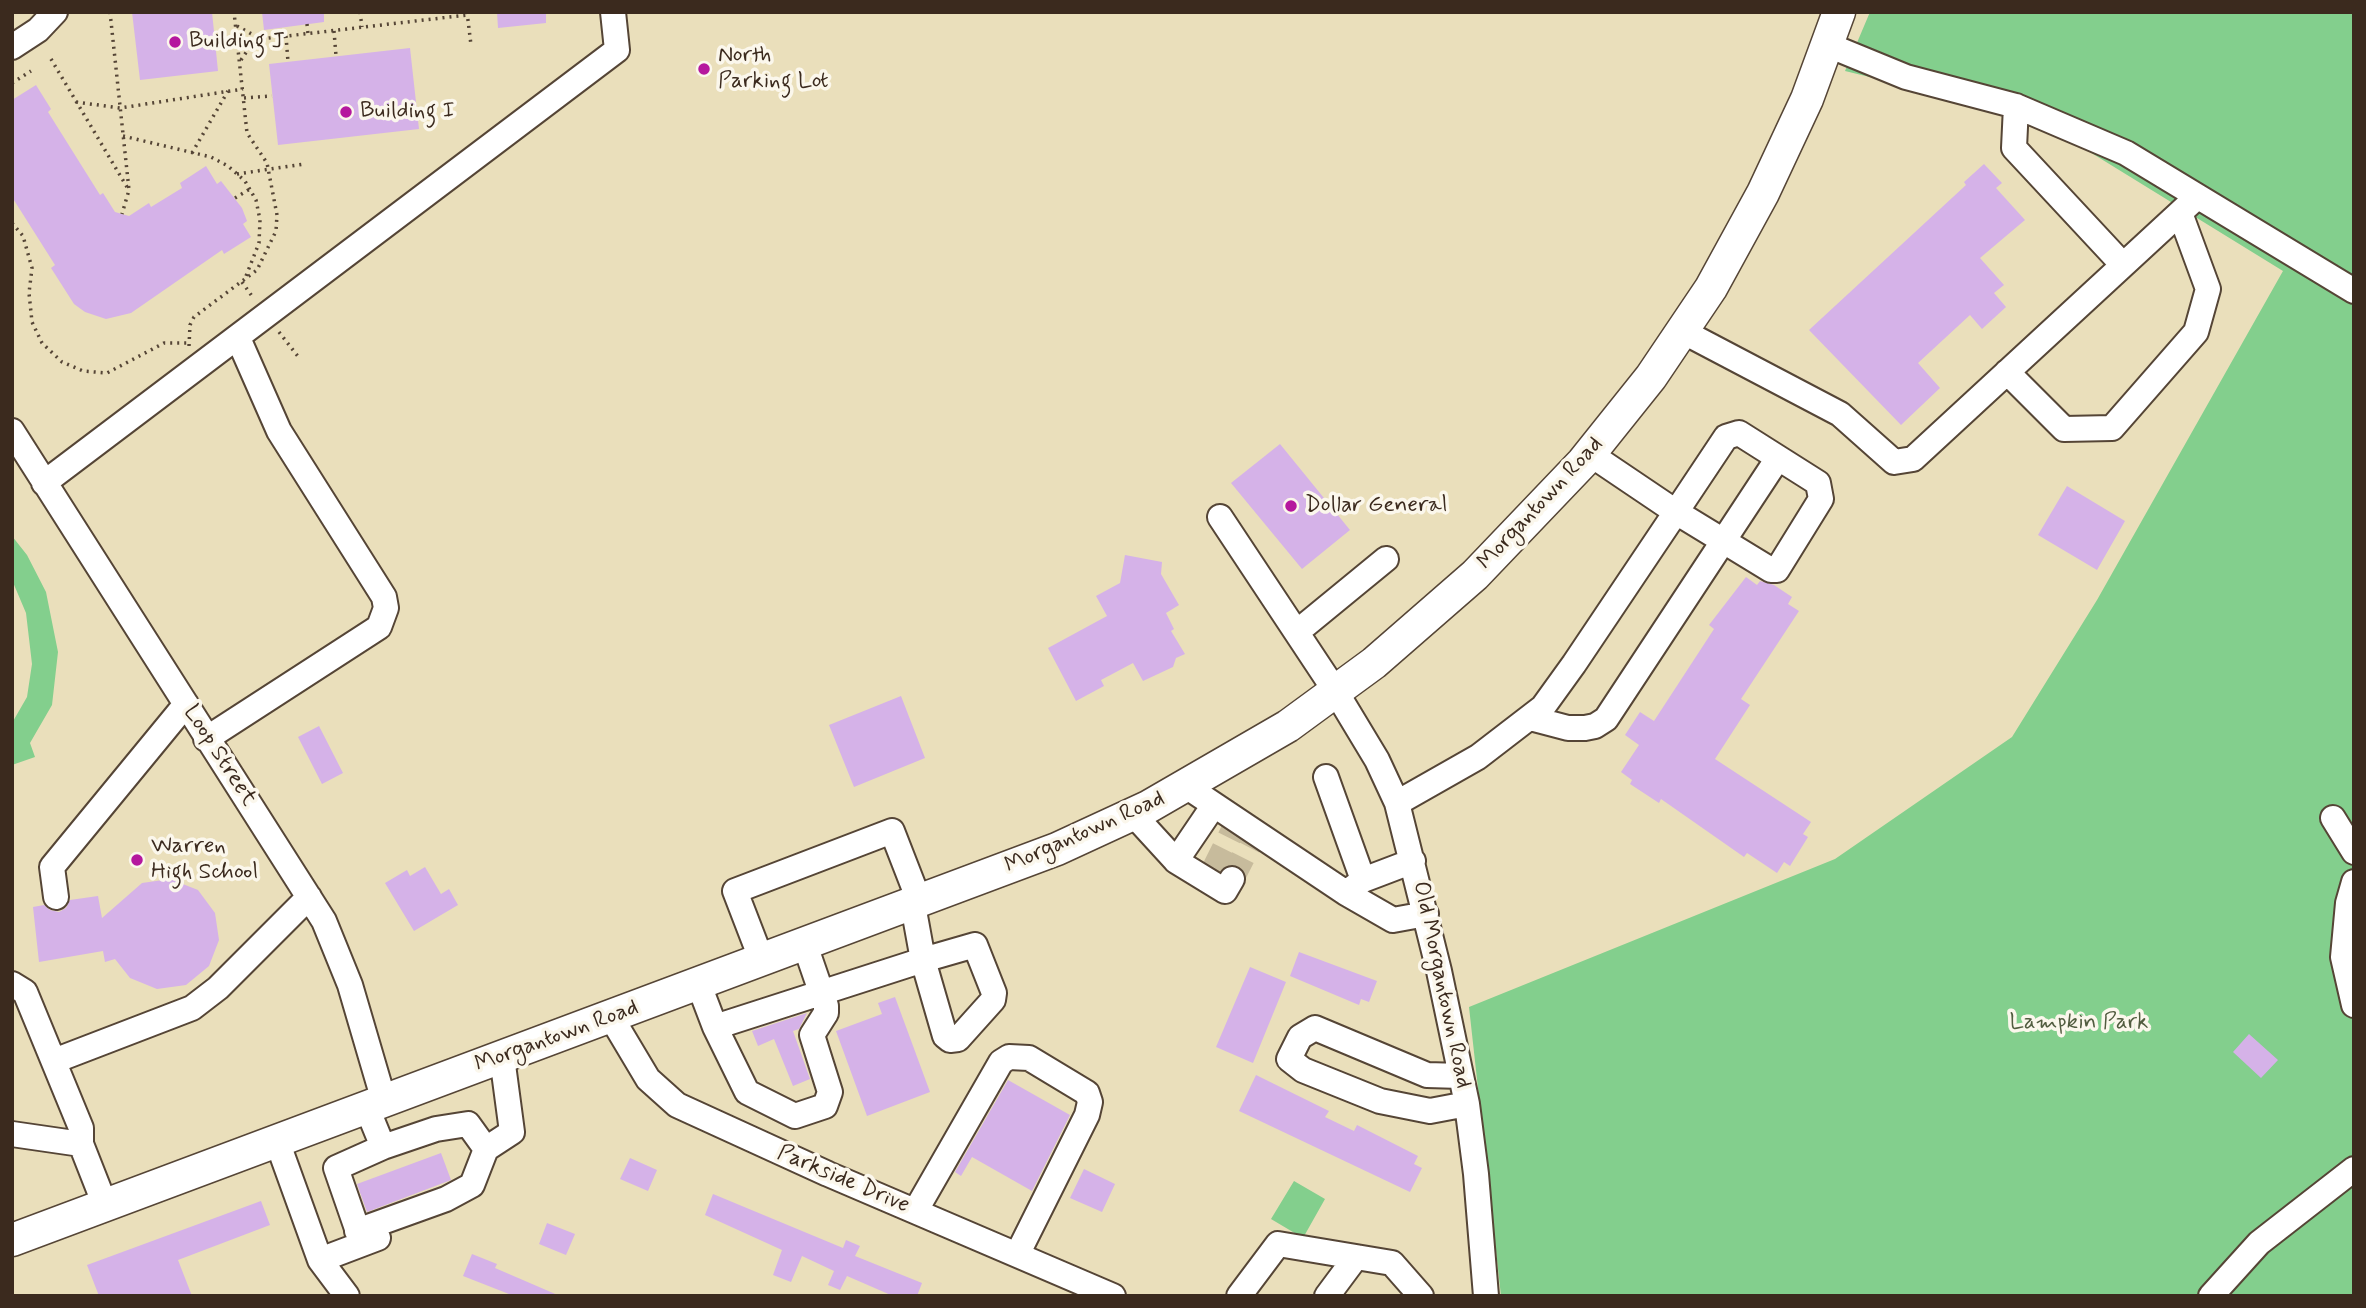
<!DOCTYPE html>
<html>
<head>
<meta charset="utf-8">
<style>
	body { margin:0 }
	#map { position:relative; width:2366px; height:1308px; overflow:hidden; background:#eadfbb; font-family:Mynerve,sans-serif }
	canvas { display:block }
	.frame { position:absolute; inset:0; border:14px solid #3b2a1e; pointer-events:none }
</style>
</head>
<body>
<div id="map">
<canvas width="2366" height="1308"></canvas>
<div class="frame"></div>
</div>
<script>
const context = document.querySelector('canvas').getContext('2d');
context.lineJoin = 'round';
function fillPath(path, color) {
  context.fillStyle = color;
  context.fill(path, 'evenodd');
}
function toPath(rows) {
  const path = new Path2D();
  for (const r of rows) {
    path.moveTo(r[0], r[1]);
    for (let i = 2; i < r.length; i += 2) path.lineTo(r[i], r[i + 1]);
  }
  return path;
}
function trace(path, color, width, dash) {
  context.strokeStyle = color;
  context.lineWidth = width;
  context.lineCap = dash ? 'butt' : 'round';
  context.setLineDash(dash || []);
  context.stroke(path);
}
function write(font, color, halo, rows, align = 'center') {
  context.font = font + ' Mynerve,sans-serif';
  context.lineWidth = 7;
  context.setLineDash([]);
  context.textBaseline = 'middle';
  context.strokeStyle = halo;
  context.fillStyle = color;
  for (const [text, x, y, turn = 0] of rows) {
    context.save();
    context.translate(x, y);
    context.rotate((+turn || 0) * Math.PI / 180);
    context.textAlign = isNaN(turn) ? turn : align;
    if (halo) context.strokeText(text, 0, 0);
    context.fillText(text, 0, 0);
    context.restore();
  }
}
const green = toPath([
	[1870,12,2354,12,2354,1296,1501,1296,1469,1007,1835,859,2012,737,2097,600,2283,271,2046,125,1973,102,1845,71],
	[12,536,27,555,46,592,58,652,52,705,30,743,35,757,12,765,12,723,27,697,32,664,26,613,12,580],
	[1294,1181,1325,1199,1303,1238,1271,1219]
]);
const building = toPath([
	[132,12,212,12,218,71,140,80],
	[262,12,324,12,324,22,264,30],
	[497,12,546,12,546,23,498,28],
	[410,48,419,129,278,145,269,64],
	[36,85,51,109,48,112,100,195,103,193,115,212,129,216,149,203,151,207,182,188,180,183,206,166,217,184,221,181,242,208,247,221,243,224,251,237,224,254,222,250,131,313,106,319,85,312,74,304,51,268,55,265,12,197,12,100],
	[1984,164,2002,183,1996,188,2025,220,1980,258,2004,285,1994,293,2006,307,1982,329,1970,315,1918,363,1940,388,1901,425,1809,330,1966,185,1964,182],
	[1280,444,1350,530,1302,569,1231,483],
	[2067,486,2125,521,2097,570,2038,535],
	[1125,555,1162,562,1161,574,1179,605,1166,613,1174,629,1171,631,1185,654,1176,658,1173,667,1143,681,1133,663,1101,680,1104,686,1076,701,1048,648,1107,616,1096,596,1120,583],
	[1746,577,1757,585,1760,581,1774,585,1792,597,1788,604,1799,611,1741,699,1750,705,1715,759,1811,822,1803,834,1808,837,1790,866,1784,862,1777,873,1747,853,1744,857,1661,799,1659,803,1630,784,1632,780,1621,772,1639,745,1625,735,1640,712,1654,721,1714,629,1709,625],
	[901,696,925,758,854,787,829,725],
	[319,726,343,773,322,784,298,737],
	[425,867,441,894,449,889,458,905,414,931,385,883,407,870,410,876],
	[170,879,198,890,215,913,219,940,209,966,186,985,157,989,130,978,115,959,105,962,103,951,39,962,33,907,44,905,50,910,59,912,66,908,70,900,98,896,102,918,142,883],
	[1299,952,1377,981,1369,1002,1361,999,1359,1005,1290,976],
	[1250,967,1286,982,1253,1063,1216,1047],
	[895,997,930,1092,867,1116,836,1031,882,1014,878,1003],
	[807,1013,799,1029,793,1031,810,1079,793,1086,774,1039,758,1046,752,1031],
	[2249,1034,2278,1060,2261,1078,2233,1052],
	[1256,1075,1329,1111,1325,1117,1354,1131,1357,1125,1418,1156,1414,1164,1422,1168,1410,1192,1239,1111],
	[1008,1080,1070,1115,1032,1191,972,1157,961,1176,955,1172],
	[441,1153,451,1180,367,1212,357,1184],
	[630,1158,657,1170,648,1191,620,1179],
	[1084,1169,1115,1184,1102,1212,1070,1198],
	[713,1194,843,1248,846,1240,860,1246,855,1256,922,1283,917,1296,893,1296,847,1276,840,1290,828,1285,834,1271,802,1256,791,1282,773,1275,782,1250,705,1215],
	[261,1201,270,1225,178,1260,192,1296,99,1296,87,1265],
	[547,1223,575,1234,566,1255,539,1244],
	[472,1254,497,1264,495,1268,560,1296,514,1296,463,1276]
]);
const minorTunnel = toPath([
	[1213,870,1233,830],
	[1232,879,1252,840]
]);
const path = toPath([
	[110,12,129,190,122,214],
	[360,12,362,27],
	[467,12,471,45],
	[307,24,308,34],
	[237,26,261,39,467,15],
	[334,31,336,56],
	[286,36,288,62],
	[51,59,127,187],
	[241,60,249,48,259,40],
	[12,83,31,71],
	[244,98,272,96],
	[76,102,120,108,243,89],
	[123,136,211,157,228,166,245,181,256,200,260,220,259,243,246,276],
	[192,153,228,91],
	[237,174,304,164],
	[235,198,250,189],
	[12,223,23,236,32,268,29,293,32,322,42,343,62,362,83,371,107,373,164,343,188,343],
	[242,282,254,299],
	[279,332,300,359],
	[189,346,190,325,194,317,257,270,276,231,277,215,267,163,247,133,234,12]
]);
const minor = toPath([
	[1828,45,1906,77,2016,106,2126,153,2354,291],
	[12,47,38,30,55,12],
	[2016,106,2014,148,2123,265],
	[1682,331,1840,414,1894,462,1913,459,2197,197],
	[2007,372,2064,429,2112,428,2196,332,2208,289,2180,213],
	[12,431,324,921,350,985,384,1101],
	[44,483,617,50,613,12],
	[1220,517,1336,692,1377,760,1397,803,1439,971,1467,1104,1476,1174,1486,1296],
	[1297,632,1386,559],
	[1530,718,1568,728,1585,728,1595,726,1606,719,1778,458],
	[206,739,379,627,386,608,384,597,279,431,238,338],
	[1326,777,1363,880,1346,893],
	[1186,786,1346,893,1393,920,1426,914],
	[1397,803,1478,757,1543,707,1574,664,1676,512,1726,437,1739,433,1818,483,1821,499,1777,570,1771,570,1676,512,1590,454],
	[1133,814,1176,861,1225,891,1232,879],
	[2333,818,2354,852],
	[1176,861,1214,805],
	[1363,880,1413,861],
	[2354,882,2348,903,2343,957,2354,1005],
	[56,897,52,867,186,704],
	[975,945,994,993,993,1000,958,1039,950,1040,945,1036,923,960,975,945],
	[762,961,735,891,892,831,920,903],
	[12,984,25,992,81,1128,81,1144,105,1205],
	[699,985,715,1027,923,960,913,905],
	[611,1017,648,1079,677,1105,828,1174,1113,1296],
	[715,1027,747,1092,795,1116,825,1106,830,1092,812,1035,826,1013,826,1006,805,945],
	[54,1061,192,1008,218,988,309,897],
	[1461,1076,1427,1075,1315,1028,1300,1037,1289,1059,1303,1070,1380,1101,1430,1111,1467,1104],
	[367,1108,383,1147],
	[12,1134,81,1144],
	[277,1141,320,1260,347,1296],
	[916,1210,1001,1062,1009,1057,1029,1058,1087,1093,1090,1102,1087,1115,1018,1253],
	[357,1231,446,1199,472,1185,486,1149,512,1132,502,1057],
	[362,1243,336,1168,383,1147,436,1129,468,1124,486,1149],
	[320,1260,378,1238],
	[1239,1296,1278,1244,1392,1263,1421,1296],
	[1327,1296,1356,1257],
	[2211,1296,2259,1243,2354,1169]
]);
const major = toPath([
	[12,1240,1057,849,1148,807,1288,726,1374,663,1475,575,1583,462,1651,377,1711,288,1763,193,1807,99,1839,12]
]);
const markers = [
	[175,42,7,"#b5179e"],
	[704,69,7,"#b5179e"],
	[346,112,7,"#b5179e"],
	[1291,506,7,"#b5179e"],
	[137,860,7,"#b5179e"]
];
const poiNames = [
	["Building J",189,42],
	["North",718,56],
	["Parking Lot",718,82],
	["Building I",360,112],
	["Dollar General",1305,506],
	["Warren",151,847],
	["High School",151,873]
];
const streetNames = [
	["Morgantown Road",1541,504,-47],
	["Loop Street",219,756,57],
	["Morgantown Road",1085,833,-24],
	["Old Morgantown Road",1441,985,78],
	["Morgantown Road",557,1037,-20],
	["Parkside Drive",843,1180,23]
];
const parkNames = [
	["Lampkin Park",2079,1023]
];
fillPath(green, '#83cf8d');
fillPath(building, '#d5b2e8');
trace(minorTunnel, '#c7bb9c', 24, [24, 12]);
trace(minor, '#554536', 28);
trace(major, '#554536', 35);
trace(path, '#554536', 3.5, [2, 5]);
trace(minor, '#fff', 24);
trace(major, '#fff', 32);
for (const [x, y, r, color] of markers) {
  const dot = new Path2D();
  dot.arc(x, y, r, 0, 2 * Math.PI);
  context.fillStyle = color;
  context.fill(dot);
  trace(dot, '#fbf7ec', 2.5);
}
write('23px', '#3b2a1e', '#fbf7ec', poiNames, 'left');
write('23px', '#3b2a1e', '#fbf7ec', streetNames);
write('23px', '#515c3f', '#fbf7ec', parkNames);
</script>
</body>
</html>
